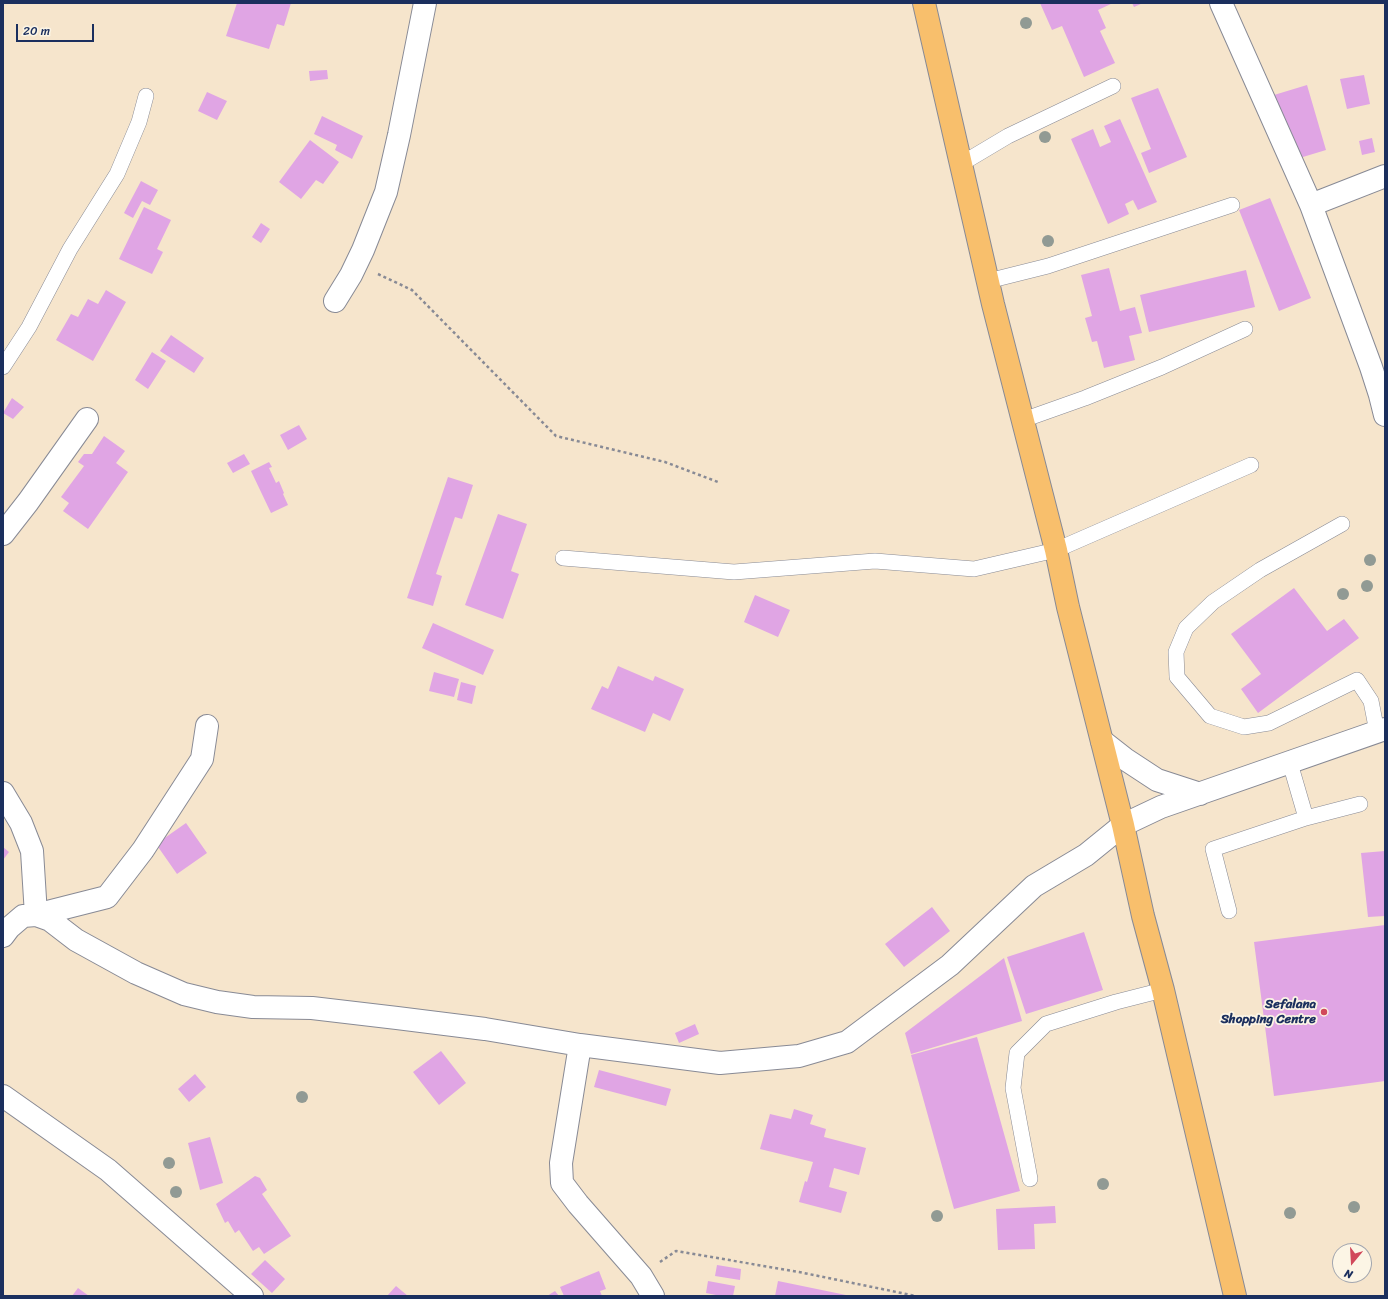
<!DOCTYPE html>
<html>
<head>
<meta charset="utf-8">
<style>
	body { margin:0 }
	#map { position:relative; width:1388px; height:1299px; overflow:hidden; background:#f6e5cc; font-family:Sriracha,sans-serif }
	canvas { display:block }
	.frame { position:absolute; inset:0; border:4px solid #1b2f5e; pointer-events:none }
	.north { position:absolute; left:1332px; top:1243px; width:40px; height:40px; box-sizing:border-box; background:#fcf5e5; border:1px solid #a2a6af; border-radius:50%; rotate:198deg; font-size:11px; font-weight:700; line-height:16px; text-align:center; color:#1b2f5e }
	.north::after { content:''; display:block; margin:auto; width:14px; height:18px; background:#d1495b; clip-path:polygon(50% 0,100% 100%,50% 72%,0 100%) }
	.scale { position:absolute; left:16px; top:24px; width:78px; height:18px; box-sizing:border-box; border:2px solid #1b2f5e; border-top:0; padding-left:5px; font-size:12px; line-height:14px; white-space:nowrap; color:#1b2f5e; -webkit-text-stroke:3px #fcf5e5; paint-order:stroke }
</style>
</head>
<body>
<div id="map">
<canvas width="1388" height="1299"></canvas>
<div class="frame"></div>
<div class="north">N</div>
<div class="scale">20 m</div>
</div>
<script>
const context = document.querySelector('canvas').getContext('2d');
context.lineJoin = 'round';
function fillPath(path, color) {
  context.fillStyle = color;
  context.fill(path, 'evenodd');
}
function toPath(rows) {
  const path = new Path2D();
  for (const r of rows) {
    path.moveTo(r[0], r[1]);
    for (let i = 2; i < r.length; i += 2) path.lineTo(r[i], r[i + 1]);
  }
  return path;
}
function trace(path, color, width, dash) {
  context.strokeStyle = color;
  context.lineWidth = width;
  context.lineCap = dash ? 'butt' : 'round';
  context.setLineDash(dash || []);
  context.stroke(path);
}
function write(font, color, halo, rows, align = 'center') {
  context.font = font + ' Sriracha,sans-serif';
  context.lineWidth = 3.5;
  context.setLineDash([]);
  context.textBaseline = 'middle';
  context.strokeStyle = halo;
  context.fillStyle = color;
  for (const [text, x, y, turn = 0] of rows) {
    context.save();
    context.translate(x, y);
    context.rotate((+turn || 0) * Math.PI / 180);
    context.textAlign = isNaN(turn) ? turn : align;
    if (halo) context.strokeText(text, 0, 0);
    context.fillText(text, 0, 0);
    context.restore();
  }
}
const building = toPath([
	[237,3,291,3,284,26,277,24,269,49,226,36],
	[1040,3,1113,3,1098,10,1106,28,1100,31,1115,63,1084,77,1062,26,1052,30],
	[1132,3,1143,3,1134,7],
	[327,70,328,79,310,81,309,71],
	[1364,75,1370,104,1347,109,1340,79],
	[1307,85,1326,150,1293,160,1274,95],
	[1158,88,1187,157,1149,173,1141,153,1151,149,1131,98],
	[207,92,227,101,217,120,198,111],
	[322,116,363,136,352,159,335,150,337,145,314,134],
	[1120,119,1157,202,1138,210,1133,200,1125,204,1129,214,1108,224,1071,139,1093,129,1100,147,1111,142,1104,126],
	[1372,138,1375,152,1362,155,1359,141],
	[310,140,339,162,323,184,316,180,301,199,279,182],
	[141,181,158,190,150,205,142,201,133,218,124,213],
	[1270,198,1311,298,1279,311,1239,210],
	[144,207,171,220,157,249,163,252,152,274,119,259],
	[261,223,270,229,261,243,252,237],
	[1109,268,1120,311,1135,307,1142,333,1129,336,1135,360,1104,368,1097,341,1092,342,1085,318,1092,316,1081,275],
	[1246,270,1255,307,1149,332,1140,295],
	[106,290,126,302,93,361,56,340,71,314,78,317,88,299,98,304],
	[171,335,204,358,194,373,160,351],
	[152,352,166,361,148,389,135,380],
	[12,398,24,407,13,419,3,413],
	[299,425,307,439,288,450,280,435],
	[104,436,125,451,116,463,128,472,88,529,63,511,69,503,61,497,84,466,78,462,84,454,92,454],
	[244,454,250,464,233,473,227,463],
	[269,462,272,467,269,468,276,483,279,481,284,493,283,494,288,505,271,513,251,471],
	[448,477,473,485,462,519,455,517,436,574,442,576,433,606,407,598],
	[498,514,527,524,511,571,519,574,503,619,465,605],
	[1294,588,1327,631,1344,619,1359,638,1258,713,1241,689,1261,674,1231,634],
	[755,595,790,610,778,637,744,622],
	[433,623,494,650,483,675,422,648],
	[618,666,653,681,655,676,684,689,670,721,653,713,645,732,591,709,602,686,608,689],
	[434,672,459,679,454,697,429,691],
	[461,682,476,686,472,704,457,700],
	[186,823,207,853,177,874,156,844],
	[3,847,9,852,3,860],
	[1385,851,1385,916,1368,917,1361,853],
	[932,907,950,931,904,967,885,944],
	[1385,925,1385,1081,1274,1096,1254,942],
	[1084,932,1103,990,1026,1014,1007,957],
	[1004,958,1022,1021,911,1054,905,1033],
	[695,1024,699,1034,679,1043,675,1033],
	[977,1037,1020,1191,954,1209,911,1055],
	[441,1051,466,1083,439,1105,413,1072],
	[599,1070,671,1089,666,1106,594,1087],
	[195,1074,206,1087,189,1102,178,1089],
	[794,1109,813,1115,810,1124,826,1129,824,1137,866,1148,859,1175,834,1168,829,1187,847,1192,841,1213,799,1202,805,1181,807,1182,813,1162,760,1149,770,1114,791,1119],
	[210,1137,223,1183,200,1190,188,1143],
	[255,1176,260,1178,267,1190,262,1194,291,1236,264,1254,259,1247,253,1251,239,1230,235,1233,228,1221,225,1223,216,1204],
	[1055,1206,1056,1223,1034,1224,1035,1249,998,1250,996,1209],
	[265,1260,285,1279,272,1293,251,1274],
	[717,1265,741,1269,740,1280,715,1276],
	[599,1271,606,1289,600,1291,602,1296,564,1296,560,1287],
	[708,1281,735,1286,733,1296,721,1296,706,1293],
	[778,1281,846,1295,846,1296,775,1296],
	[396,1286,408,1296,387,1296],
	[78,1288,89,1296,72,1296],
	[555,1291,559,1296,547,1296]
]);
const path = toPath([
	[378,274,412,290,556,436,665,462,718,482],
	[660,1262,676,1251,799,1272,916,1296]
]);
const lane = toPath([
	[961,164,1008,136,1113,86],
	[988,281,1048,266,1232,205],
	[3,367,29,327,70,249,117,174,139,122,146,96],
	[1023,420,1085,398,1162,367,1245,329],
	[1342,524,1260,570,1213,602,1186,628,1176,652,1177,677,1210,716,1244,727,1269,723,1357,680,1371,701,1377,732],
	[563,558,734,572,875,561,974,569,1056,550,1251,465],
	[1290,763,1306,818,1360,804],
	[1229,911,1213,849,1306,818],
	[1030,1179,1013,1088,1017,1053,1046,1024,1116,1002,1163,990]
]);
const street = toPath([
	[1221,3,1311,205],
	[1385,176,1311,205,1371,367,1380,395,1385,415],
	[335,301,351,275,363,250,386,192,399,135,425,3],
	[3,534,28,502,87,419],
	[1102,741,1125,759,1157,780,1200,794],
	[3,793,21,823,32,851,36,915,107,897,143,850,202,759,207,726],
	[3,936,9,928,23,916,36,915,50,920,76,940,136,973,184,994,217,1002,253,1007,312,1008,397,1018,485,1029,580,1045,720,1063,799,1056,847,1042,950,965,1034,886,1086,855,1123,825,1161,807,1385,729],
	[580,1045,561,1163,562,1183,578,1204,641,1276,653,1296],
	[3,1096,108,1170,252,1296]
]);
const primary = toPath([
	[924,3,993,304,1056,550,1068,607,1123,825,1143,916,1163,990,1235,1296]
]);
const trees = [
	[1026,23],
	[1045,137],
	[1048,241],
	[1370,560],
	[1367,586],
	[1343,594],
	[302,1097],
	[169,1163],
	[1103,1184],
	[176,1192],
	[1354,1207],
	[1290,1213],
	[937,1216]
];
const markers = [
	[1324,1012,4,"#d1495b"]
];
const poiNames = [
	["Sefalana",1316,1005],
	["Shopping Centre",1316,1020]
];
fillPath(building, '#e0a5e4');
trace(lane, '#888a95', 16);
trace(street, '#888a95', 24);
trace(primary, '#888a95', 24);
trace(path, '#888a95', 2.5, [3, 3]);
trace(lane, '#fff', 15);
trace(street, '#fff', 22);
trace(primary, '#f8bf6c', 22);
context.fillStyle = '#919a94';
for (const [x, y] of trees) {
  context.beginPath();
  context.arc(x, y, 6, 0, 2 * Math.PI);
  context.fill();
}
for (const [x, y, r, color] of markers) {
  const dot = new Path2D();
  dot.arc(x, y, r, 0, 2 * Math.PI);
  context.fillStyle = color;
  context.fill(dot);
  trace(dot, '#fcf5e5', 1.5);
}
write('bold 13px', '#1b2f5e', '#fcf5e5', poiNames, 'right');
</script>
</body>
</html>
